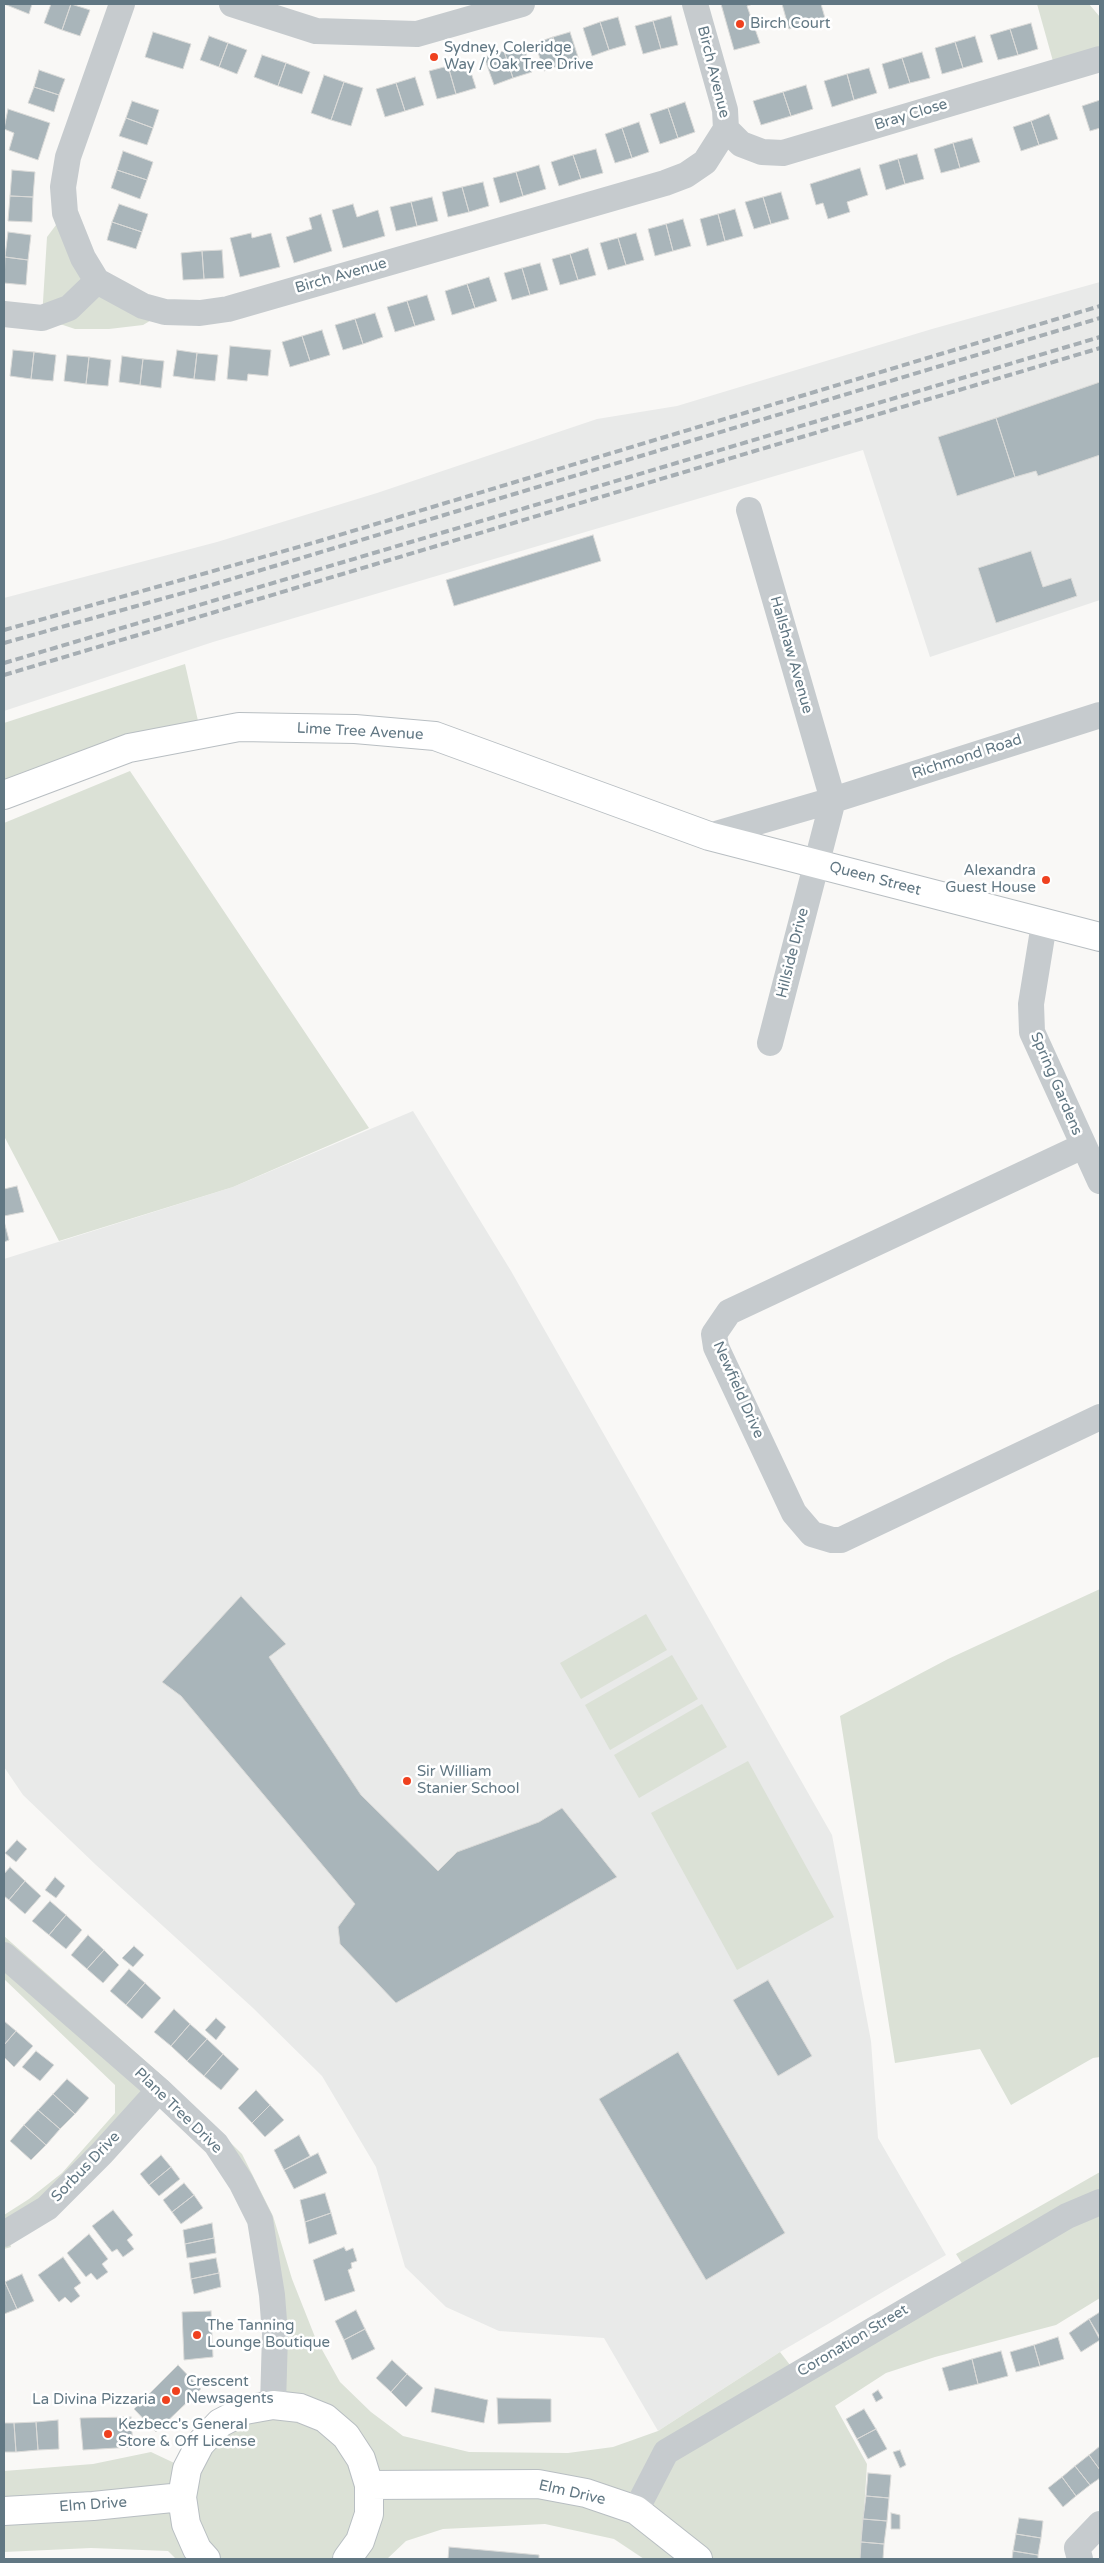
<!DOCTYPE html>
<html>
<head>
<meta charset="utf-8">
<style>
	body { margin:0 }
	#map { position:relative; width:1104px; height:2563px; overflow:hidden; background:#f9f8f6; font-family:"Varela Round",sans-serif }
	canvas { display:block }
	.frame { position:absolute; inset:0; border:5px solid #617783; pointer-events:none }
</style>
</head>
<body>
<div id="map">
<canvas width="1104" height="2563"></canvas>
<div class="frame"></div>
</div>
<script>
const context = document.querySelector('canvas').getContext('2d');
context.lineJoin = 'round';
function fillPath(path, color) {
  context.fillStyle = color;
  context.fill(path, 'evenodd');
}
function toPath(rows) {
  const path = new Path2D();
  for (const r of rows) {
    path.moveTo(r[0], r[1]);
    for (let i = 2; i < r.length; i += 2) path.lineTo(r[i], r[i + 1]);
  }
  return path;
}
function trace(path, color, width, dash) {
  context.strokeStyle = color;
  context.lineWidth = width;
  context.lineCap = dash ? 'butt' : 'round';
  context.setLineDash(dash || []);
  context.stroke(path);
}
function write(font, color, halo, rows, align = 'center') {
  context.font = font + ' "Varela Round",sans-serif';
  context.lineWidth = 5;
  context.setLineDash([]);
  context.textBaseline = 'middle';
  context.strokeStyle = halo;
  context.fillStyle = color;
  for (const [text, x, y, turn = 0] of rows) {
    context.save();
    context.translate(x, y);
    context.rotate((+turn || 0) * Math.PI / 180);
    context.textAlign = isNaN(turn) ? turn : align;
    if (halo) context.strokeText(text, 0, 0);
    context.fillText(text, 0, 0);
    context.restore();
  }
}
const built = toPath([
	[1100,282,1100,600,930,657,863,450,213,642,4,711,4,598,217,542,377,493,597,419,677,406,932,329],
	[413,1111,511,1271,832,1835,871,2041,878,2138,946,2255,780,2352,658,2431,604,2338,499,2331,446,2307,405,2267,376,2167,322,2076,253,2008,96,1865,23,1795,4,1767,4,1259,233,1187]
]);
const green = toPath([
	[1037,4,1089,4,1100,17,1100,59,1056,72],
	[65,213,83,258,165,312,143,325,109,329,75,329,42,318,47,237],
	[185,664,201,734,4,795,4,723],
	[130,771,369,1128,233,1187,59,1241,4,1136,4,823],
	[1100,1589,1100,2057,1093,2058,1011,2105,980,2049,895,2063,840,1716,948,1659],
	[646,1614,667,1650,581,1699,560,1663],
	[672,1655,698,1699,610,1750,585,1705],
	[702,1704,727,1747,639,1798,614,1755],
	[748,1761,834,1917,737,1970,651,1813],
	[4,1936,167,2080,242,2154,273,2216,292,2279,315,2337,340,2382,371,2412,403,2436,469,2452,568,2453,613,2447,658,2431,780,2352,797,2374,968,2273,956,2254,1100,2172,1100,2298,1056,2325,935,2357,886,2373,835,2406,867,2464,861,2559,644,2559,614,2539,545,2524,443,2529,406,2541,387,2559,176,2559,168,2551,91,2548,4,2552,4,2471,93,2464,151,2452,187,2469,200,2444,273,2405,260,2220,159,2090,7,2233,11,2247,4,2249,4,2215,29,2199,62,2173,115,2113,115,2085,4,1979]
]);
const building = toPath([
	[4,4,32,4,29,14,4,4],
	[51,4,71,4,62,30,44,23,51,4],
	[71,4,90,10,80,36,62,30,71,4],
	[721,4,753,4,747,6,760,43,734,50,721,4],
	[782,4,821,4,825,18,789,29,782,4],
	[671,16,678,45,661,49,653,21,671,16],
	[618,17,626,45,609,50,600,22,618,17],
	[653,21,661,49,643,54,635,26,653,21],
	[600,22,609,50,592,56,583,28,600,22],
	[1031,23,1038,49,1018,55,1010,29,1031,23],
	[1010,29,1018,55,998,60,990,35,1010,29],
	[153,32,191,44,183,69,145,57,153,32],
	[570,32,579,60,562,65,553,37,570,32],
	[209,36,228,43,219,67,200,60,209,36],
	[975,36,983,62,963,68,955,42,975,36],
	[553,37,562,65,544,71,535,43,553,37],
	[955,42,963,68,942,74,935,48,955,42],
	[228,43,247,50,237,74,219,67,228,43],
	[523,44,532,72,513,78,504,51,523,44],
	[504,51,513,78,494,85,484,57,504,51],
	[922,52,930,78,910,83,902,58,922,52],
	[262,55,286,63,278,86,254,77,262,55],
	[902,58,910,83,889,89,882,64,902,58],
	[467,60,476,88,456,94,448,66,467,60],
	[286,63,310,72,302,94,278,86,286,63],
	[448,66,456,94,437,99,429,71,448,66],
	[869,68,877,93,854,100,847,74,869,68],
	[39,70,65,79,59,95,34,87,39,70],
	[847,74,854,100,832,107,824,81,847,74],
	[324,75,344,82,331,120,311,113,324,75],
	[415,77,424,105,405,111,396,83,415,77],
	[344,82,363,88,351,126,331,120,344,82],
	[396,83,405,111,385,117,376,89,396,83],
	[806,85,813,109,791,116,783,92,806,85],
	[34,87,59,95,54,112,28,103,34,87],
	[783,92,791,116,761,125,753,101,783,92],
	[1100,100,1100,128,1090,131,1082,106,1100,100],
	[132,101,159,110,153,128,126,118,132,101],
	[685,102,695,132,678,138,668,108,685,102],
	[668,108,678,138,660,144,650,114,668,108],
	[8,109,50,123,38,160,9,150,14,133,4,129,8,109],
	[1049,114,1058,139,1039,145,1031,121,1049,114],
	[126,118,153,128,147,145,119,136,126,118],
	[1031,121,1039,145,1021,151,1013,127,1031,121],
	[639,122,649,152,632,158,622,128,639,122],
	[622,128,632,158,615,163,605,134,622,128],
	[972,138,980,162,960,168,953,143,972,138],
	[953,143,960,168,941,173,934,149,953,143],
	[596,149,603,173,581,179,573,155,596,149],
	[123,151,153,162,147,180,117,170,123,151],
	[917,154,924,179,905,184,898,159,917,154],
	[573,155,581,179,559,186,551,162,573,155],
	[898,159,905,184,886,190,879,165,898,159],
	[539,165,546,189,523,196,516,172,539,165],
	[860,168,868,195,847,202,850,212,828,219,823,203,816,205,810,184,860,168],
	[12,170,35,172,33,197,10,196,12,170],
	[117,170,147,180,140,199,111,188,117,170],
	[516,172,523,196,500,203,493,178,516,172],
	[483,182,489,206,469,212,462,187,483,182],
	[462,187,469,212,448,217,442,192,462,187],
	[781,192,789,219,771,224,763,197,781,192],
	[10,196,33,197,32,222,8,221,10,196],
	[432,197,438,221,417,226,411,202,432,197],
	[763,197,771,224,754,229,745,202,763,197],
	[411,202,417,226,396,231,390,207,411,202],
	[119,204,148,214,142,232,112,222,119,204],
	[353,204,357,217,378,210,385,236,343,248,332,210,353,204],
	[735,209,743,236,725,241,718,214,735,209],
	[321,214,332,251,294,263,286,237,312,229,309,218,321,214],
	[718,214,725,241,707,246,700,219,718,214],
	[683,219,691,246,673,251,666,224,683,219],
	[112,222,142,232,136,249,107,240,112,222],
	[666,224,673,251,655,256,648,229,666,224],
	[8,232,31,235,28,260,5,257,8,232],
	[251,233,252,238,271,233,280,267,240,277,230,238,251,233],
	[636,233,644,260,626,265,618,238,636,233],
	[618,238,626,265,608,270,600,243,618,238],
	[588,248,596,275,578,280,570,254,588,248],
	[222,250,224,278,204,279,202,251,222,250],
	[202,251,204,279,183,280,181,253,202,251],
	[570,254,578,280,560,285,552,259,570,254],
	[5,257,28,260,26,285,4,283,5,257],
	[540,263,548,290,530,295,522,268,540,263],
	[522,268,530,295,512,300,504,273,522,268],
	[489,277,497,301,475,308,467,284,489,277],
	[467,284,475,308,452,315,445,291,467,284],
	[427,295,435,320,415,326,407,301,427,295],
	[407,301,415,326,395,332,387,307,407,301],
	[375,313,383,337,363,344,355,319,375,313],
	[355,319,363,344,343,350,335,325,355,319],
	[322,330,330,355,310,361,302,336,322,330],
	[302,336,310,361,290,367,282,342,302,336],
	[230,346,271,350,268,376,248,374,247,381,227,379,230,346],
	[13,350,34,352,31,379,10,376,13,350],
	[177,350,197,353,194,379,173,376,177,350],
	[34,352,56,355,53,381,31,379,34,352],
	[197,353,218,355,215,381,194,379,197,353],
	[67,355,89,357,86,384,64,381,67,355],
	[122,356,143,359,140,385,119,382,122,356],
	[89,357,111,360,108,386,86,384,89,357],
	[143,359,164,361,161,388,140,385,143,359],
	[1100,382,1100,455,1038,476,1036,471,1015,477,996,418,1100,382],
	[996,418,1015,477,957,496,938,437,996,418],
	[593,535,601,561,454,606,446,580,593,535],
	[1031,551,1043,587,1071,578,1077,596,996,623,978,568,1031,551],
	[17,1186,24,1212,4,1216,4,1189,17,1186],
	[4,1221,9,1240,4,1242,4,1221],
	[241,1596,286,1644,269,1657,361,1795,438,1871,457,1852,539,1822,562,1808,617,1877,396,2003,340,1944,338,1927,355,1904,181,1696,162,1682,241,1596],
	[17,1840,27,1849,16,1862,5,1853,17,1840],
	[10,1867,25,1881,9,1900,4,1896,4,1874,10,1867],
	[55,1877,65,1886,56,1898,45,1890,55,1877],
	[25,1881,41,1896,25,1914,9,1900,25,1881],
	[50,1901,66,1915,49,1935,32,1921,50,1901],
	[66,1915,82,1930,66,1949,49,1935,66,1915],
	[88,1935,104,1950,87,1969,71,1955,88,1935],
	[134,1946,144,1955,133,1967,122,1958,134,1946],
	[104,1950,119,1965,103,1983,87,1969,104,1950],
	[129,1969,145,1983,126,2005,110,1991,129,1969],
	[768,1980,812,2056,778,2076,733,2000,768,1980],
	[145,1983,161,1998,142,2019,126,2005,145,1983],
	[174,2009,190,2024,171,2046,154,2032,174,2009],
	[216,2018,226,2027,216,2040,205,2030,216,2018],
	[4,2021,16,2031,4,2045,4,2021],
	[190,2024,207,2039,187,2061,171,2046,190,2024],
	[16,2031,33,2046,14,2067,4,2057,4,2045,16,2031],
	[207,2039,223,2054,204,2076,187,2061,207,2039],
	[36,2051,54,2065,40,2081,22,2067,36,2051],
	[678,2052,785,2233,706,2280,599,2099,678,2052],
	[223,2054,239,2069,221,2090,204,2076,223,2054],
	[67,2079,89,2098,75,2114,53,2094,67,2079],
	[256,2090,270,2105,252,2123,238,2108,256,2090],
	[53,2094,75,2114,60,2129,38,2110,53,2094],
	[270,2105,284,2120,265,2137,252,2123,270,2105],
	[38,2110,60,2129,46,2145,24,2125,38,2110],
	[24,2125,46,2145,31,2160,10,2141,24,2125],
	[299,2135,310,2156,284,2170,274,2150,299,2135],
	[318,2153,327,2173,294,2189,284,2170,318,2153],
	[161,2155,171,2167,149,2185,140,2174,161,2155],
	[171,2167,180,2179,159,2196,149,2185,171,2167],
	[184,2183,194,2195,172,2212,163,2200,184,2183],
	[325,2193,331,2213,305,2222,300,2200,325,2193],
	[194,2195,203,2208,181,2224,172,2212,194,2195],
	[113,2210,133,2235,127,2240,134,2249,123,2257,117,2249,112,2252,92,2226,113,2210],
	[331,2213,337,2234,309,2244,305,2222,331,2213],
	[212,2223,214,2238,185,2244,183,2230,212,2223],
	[89,2234,108,2259,102,2264,108,2272,97,2280,91,2273,86,2277,67,2253,89,2234],
	[214,2238,216,2253,187,2258,185,2244,214,2238],
	[344,2247,346,2251,353,2248,357,2261,351,2263,352,2268,348,2270,355,2291,325,2301,313,2260,344,2247],
	[63,2257,81,2283,74,2288,80,2296,71,2303,65,2297,59,2302,38,2275,63,2257],
	[216,2258,219,2273,191,2279,189,2263,216,2258],
	[219,2273,221,2287,194,2294,191,2279,219,2273],
	[22,2274,34,2301,17,2309,5,2282,22,2274],
	[5,2282,17,2309,4,2314,4,2283,5,2282],
	[356,2310,365,2329,344,2340,335,2321,356,2310],
	[211,2311,213,2357,184,2360,182,2312,211,2311],
	[1100,2312,1100,2337,1089,2319,1100,2312],
	[1089,2319,1100,2340,1081,2352,1069,2333,1089,2319],
	[365,2329,375,2349,352,2360,344,2340,365,2329],
	[1058,2337,1064,2359,1040,2366,1034,2345,1058,2337],
	[1034,2345,1040,2366,1016,2372,1010,2352,1034,2345],
	[1001,2351,1008,2376,978,2384,972,2359,1001,2351],
	[972,2359,978,2384,949,2391,942,2368,972,2359],
	[392,2360,407,2374,391,2392,376,2378,392,2360],
	[178,2365,201,2389,156,2432,134,2409,178,2365],
	[407,2374,423,2388,406,2407,391,2392,407,2374],
	[435,2388,488,2400,484,2423,431,2412,435,2388],
	[878,2390,883,2398,876,2402,872,2394,878,2390],
	[497,2398,551,2399,551,2422,498,2424,497,2398],
	[864,2409,876,2429,857,2439,846,2419,864,2409],
	[131,2417,133,2447,83,2450,80,2418,131,2417],
	[58,2420,59,2449,38,2450,36,2422,58,2420],
	[36,2422,38,2450,16,2452,14,2423,36,2422],
	[4,2423,14,2423,16,2452,4,2452,4,2423],
	[876,2429,887,2449,868,2459,857,2439,876,2429],
	[1100,2446,1100,2470,1089,2455,1100,2446],
	[900,2450,906,2465,900,2468,893,2452,900,2450],
	[1089,2455,1100,2470,1100,2478,1090,2485,1075,2466,1089,2455],
	[1075,2466,1090,2485,1076,2496,1062,2477,1075,2466],
	[868,2473,891,2475,889,2498,866,2496,868,2473],
	[1062,2477,1076,2496,1063,2507,1048,2488,1062,2477],
	[866,2496,889,2498,887,2521,863,2519,866,2496],
	[891,2513,900,2515,900,2529,891,2529,891,2513],
	[1019,2518,1043,2521,1041,2538,1016,2534,1019,2518],
	[863,2519,887,2521,884,2544,861,2542,863,2519],
	[1016,2534,1041,2538,1038,2555,1013,2551,1016,2534],
	[861,2542,884,2544,883,2559,860,2559,861,2542],
	[449,2547,539,2555,539,2559,448,2559,449,2547],
	[1013,2551,1038,2555,1038,2559,1012,2559,1013,2551]
]);
const street = toPath([
	[122,4,68,157,63,187,65,213,83,258,97,281,143,306,165,312,200,313,228,309,665,183,686,175,705,162,726,129,725,110,695,4],
	[232,4,316,31,417,34,522,4],
	[726,129,741,144,762,152,783,153,1100,59],
	[4,314,42,318,69,308,97,281],
	[749,510,833,800],
	[709,836,833,800,1100,715],
	[1044,924,1031,1004,1032,1032,1100,1181],
	[770,1043,833,800],
	[1083,1146,729,1312,714,1334,716,1347,794,1513,812,1534,832,1540,841,1540,1100,1417],
	[4,1955,159,2090,216,2144,241,2182,260,2220,272,2295,275,2334,273,2405],
	[4,2234,47,2208,102,2153,159,2090],
	[636,2510,666,2452,1067,2216,1100,2202],
	[1080,2559,1077,2548,1100,2524]
]);
const secondary = toPath([
	[4,795,129,748,239,727,355,729,435,736,709,836,1100,937],
	[369,2485,538,2484,586,2493,636,2510,698,2559],
	[4,2511,93,2506,182,2497],
	[206,2559,197,2549,186,2524,182,2497,187,2469,200,2444,220,2423,245,2410,273,2405,300,2408,325,2418,346,2436,361,2459,369,2485,369,2514,360,2541,347,2559]
]);
const rail = toPath([
	[4,630,316,542,1100,306],
	[4,643,208,586,1100,318],
	[4,663,1100,337],
	[4,675,1100,348]
]);
const markers = [
	[740,24,5,"#ef411f"],
	[434,57,5,"#ef411f"],
	[1046,880,5,"#ef411f"],
	[407,1781,5,"#ef411f"],
	[197,2335,5,"#ef411f"],
	[176,2391,5,"#ef411f"],
	[166,2400,5,"#ef411f"],
	[108,2434,5,"#ef411f"]
];
const poiNames = [
	["Birch Court",750,24],
	["Sydney, Coleridge",444,48],
	["Way / Oak Tree Drive",444,65],
	["Alexandra",1036,871,"right"],
	["Guest House",1036,888,"right"],
	["Sir William",417,1772],
	["Stanier School",417,1789],
	["The Tanning",207,2326],
	["Lounge Boutique",207,2343],
	["Crescent",186,2382],
	["Newsagents",186,2399],
	["La Divina Pizzaria",156,2400,"right"],
	["Kezbecc's General",118,2425],
	["Store & Off License",118,2442]
];
const streetNames = [
	["Birch Avenue",713,72,76],
	["Bray Close",911,115,-17],
	["Birch Avenue",341,276,-16],
	["Hallshaw Avenue",791,655,74],
	["Lime Tree Avenue",360,732,3],
	["Richmond Road",967,757,-18],
	["Queen Street",875,879,15],
	["Hillside Drive",793,953,-76],
	["Spring Gardens",1056,1084,67],
	["Newfield Drive",738,1390,66],
	["Plane Tree Drive",178,2111,44],
	["Sorbus Drive",86,2167,-46],
	["Coronation Street",853,2341,-31],
	["Elm Drive",572,2493,13],
	["Elm Drive",93,2505,-4]
];
fillPath(built, '#e9eae9');
fillPath(green, '#dbe1d6');
fillPath(building, '#a9b5ba');
trace(building, '#dadad8', 1);
trace(secondary, '#b8bec2', 30);
trace(street, '#c6cbce', 26);
trace(secondary, '#fff', 28);
trace(rail, '#a6aeb3', 4, [8, 4]);
for (const [x, y, r, color] of markers) {
  const dot = new Path2D();
  dot.arc(x, y, r, 0, 2 * Math.PI);
  context.fillStyle = color;
  context.fill(dot);
  trace(dot, '#fff', 2);
}
write('15px', '#617783', '#fff', poiNames, 'left');
write('15px', '#617783', '#fff', streetNames);
</script>
</body>
</html>
